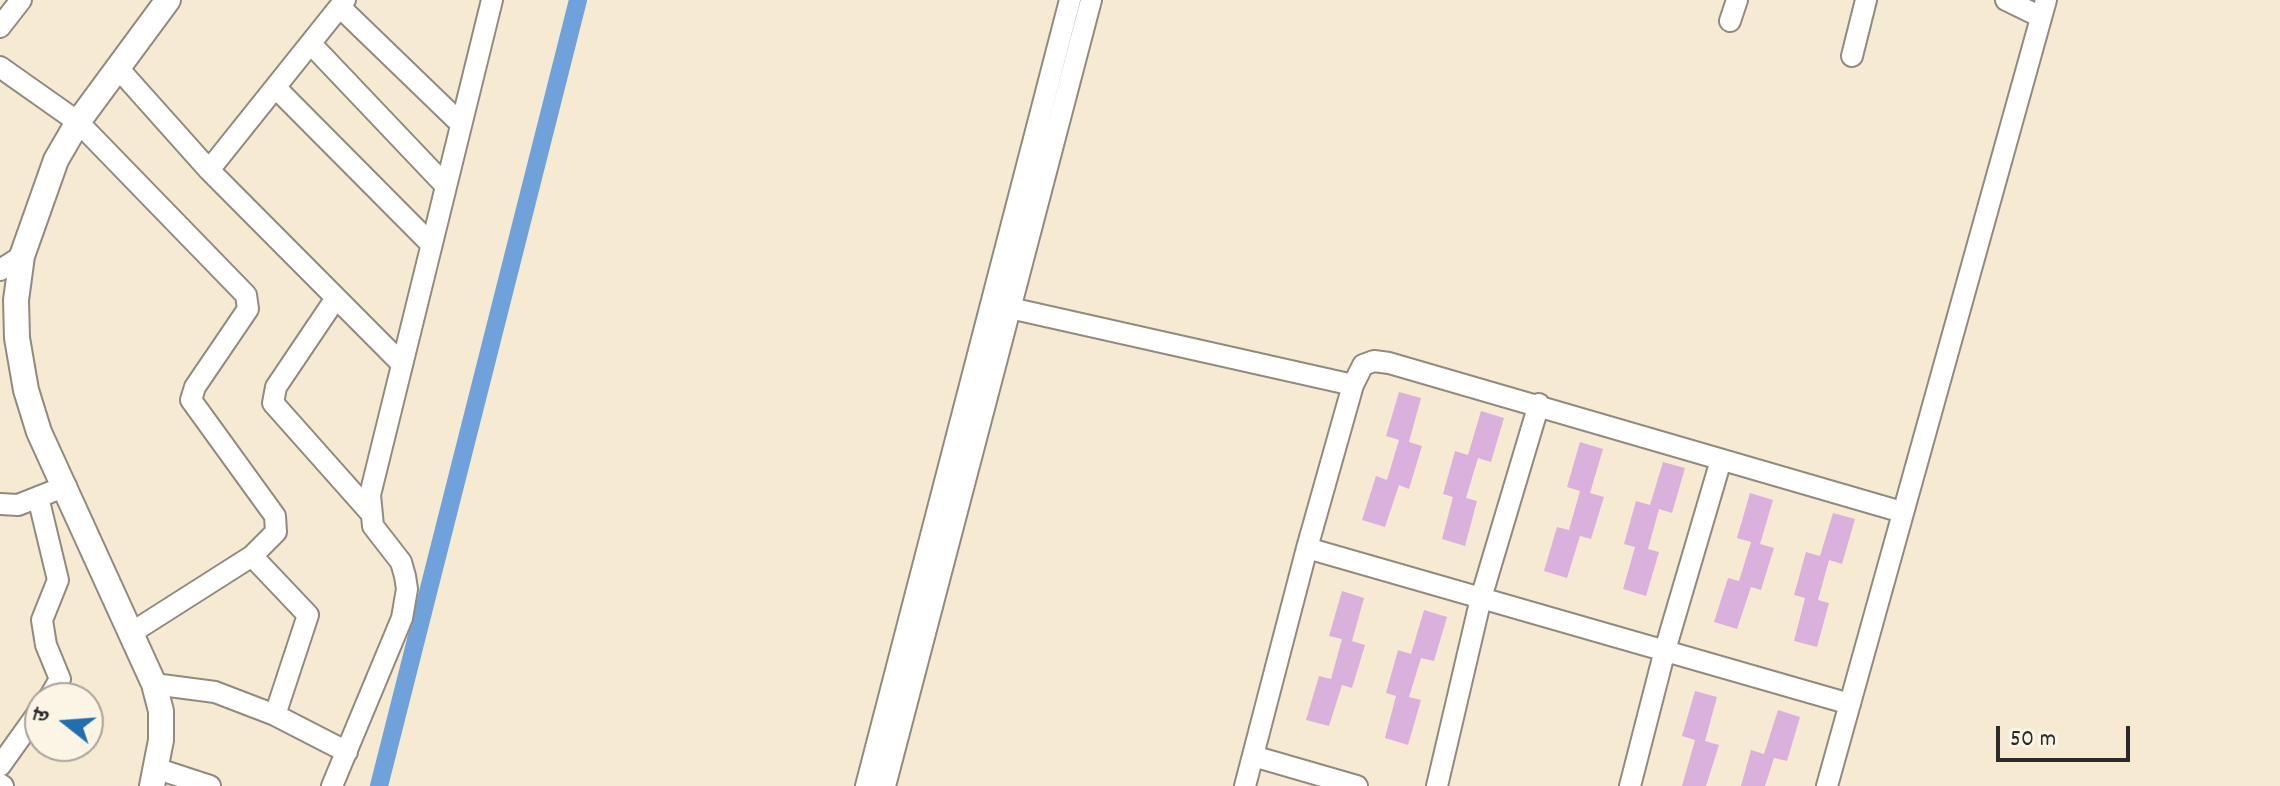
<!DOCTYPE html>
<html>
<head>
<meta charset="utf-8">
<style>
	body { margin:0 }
	#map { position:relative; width:2280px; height:786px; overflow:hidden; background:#f7ead2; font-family:Dekko,"Playpen Sans Deva",sans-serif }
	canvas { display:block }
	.north { position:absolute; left:24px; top:682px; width:80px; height:80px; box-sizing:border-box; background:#fcf5e5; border:2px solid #a8a49b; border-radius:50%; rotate:287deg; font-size:22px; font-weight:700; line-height:32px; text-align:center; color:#2b2b2b }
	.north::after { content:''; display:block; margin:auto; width:28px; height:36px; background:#1f6fb2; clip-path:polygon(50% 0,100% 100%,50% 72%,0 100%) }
	.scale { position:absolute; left:1996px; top:726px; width:134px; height:36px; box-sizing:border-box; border:4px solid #2b2b2b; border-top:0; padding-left:10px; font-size:24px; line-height:28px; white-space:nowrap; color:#2b2b2b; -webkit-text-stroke:6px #fcf5e5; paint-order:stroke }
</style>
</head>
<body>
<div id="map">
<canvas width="2280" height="786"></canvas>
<div class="north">उ</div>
<div class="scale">50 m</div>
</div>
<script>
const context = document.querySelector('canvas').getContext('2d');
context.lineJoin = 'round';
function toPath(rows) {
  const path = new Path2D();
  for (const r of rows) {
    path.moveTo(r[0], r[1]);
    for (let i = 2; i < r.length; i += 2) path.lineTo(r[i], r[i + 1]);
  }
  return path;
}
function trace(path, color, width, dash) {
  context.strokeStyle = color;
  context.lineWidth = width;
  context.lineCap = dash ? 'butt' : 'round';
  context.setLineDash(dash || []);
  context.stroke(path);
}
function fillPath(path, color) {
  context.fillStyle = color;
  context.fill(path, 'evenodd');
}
const canal = toPath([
	[379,786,578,0]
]);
const building = toPath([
	[1399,392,1421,398,1409,442,1422,446,1409,489,1399,485,1385,527,1362,520,1376,476,1387,480,1399,440,1386,436],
	[1481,411,1504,418,1491,462,1478,458,1466,498,1477,501,1465,546,1442,539,1453,497,1443,494,1455,451,1468,455],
	[1580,442,1603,449,1590,493,1604,497,1591,539,1580,536,1567,578,1544,571,1557,527,1569,530,1580,491,1567,487],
	[1663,462,1685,468,1672,513,1659,509,1648,549,1659,552,1646,596,1623,589,1635,547,1624,544,1636,501,1650,505],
	[1750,493,1773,500,1760,544,1774,548,1761,590,1751,587,1737,629,1714,622,1728,578,1739,581,1751,542,1737,538],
	[1833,513,1855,519,1842,564,1829,560,1818,600,1829,603,1817,647,1794,641,1805,598,1794,595,1806,552,1820,556],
	[1342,591,1364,598,1352,641,1365,645,1352,688,1342,685,1329,726,1306,720,1319,676,1331,679,1342,639,1329,636],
	[1424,610,1447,617,1434,661,1421,658,1409,697,1421,700,1408,745,1385,738,1396,696,1386,693,1398,650,1411,654],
	[1695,691,1717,697,1705,741,1719,745,1706,786,1682,786,1695,740,1682,736],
	[1778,710,1800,717,1787,761,1774,758,1765,786,1741,786,1751,750,1764,754]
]);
const minor = toPath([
	[2006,0,2041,17],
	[340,7,460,123],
	[1730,21,1737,0],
	[0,27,21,0],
	[311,44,445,185],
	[1852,56,1866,0],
	[0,67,78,122,246,295,248,309,195,387,191,400,275,516,276,532,252,556,131,633],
	[117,67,209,170,401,363],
	[276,88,430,243],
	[209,170,345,0],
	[0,270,22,256],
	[336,298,276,387,273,403,369,511],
	[1001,306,1353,385],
	[38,497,58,580,42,620,46,645,60,679,49,698],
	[0,504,18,505,66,486],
	[1307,548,1850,704],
	[252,556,308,615,275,715],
	[154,684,215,692,275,715,347,752],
	[1253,756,1357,786],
	[0,766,40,710],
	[155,768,210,786],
	[0,784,3,786],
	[332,786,402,618,407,589,405,576,401,562,373,526,370,495,492,0],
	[866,786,1070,0],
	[885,786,1091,0],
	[1245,786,1307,548,1353,385,1363,365,1374,361,1389,363,1902,512],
	[1437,786,1481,598,1539,404],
	[1630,786,1665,650,1721,460],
	[1827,786,2046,0]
]);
const tertiary = toPath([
	[152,786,161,740,161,711,154,684,39,432,26,390,17,338,16,300,22,256,56,160,78,122,168,0]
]);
trace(canal, '#6fa2db', 18);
fillPath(building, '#dab1dd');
trace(minor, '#918a7e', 24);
trace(tertiary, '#918a7e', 28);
trace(minor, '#fff', 20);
trace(tertiary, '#fff', 24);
</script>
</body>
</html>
